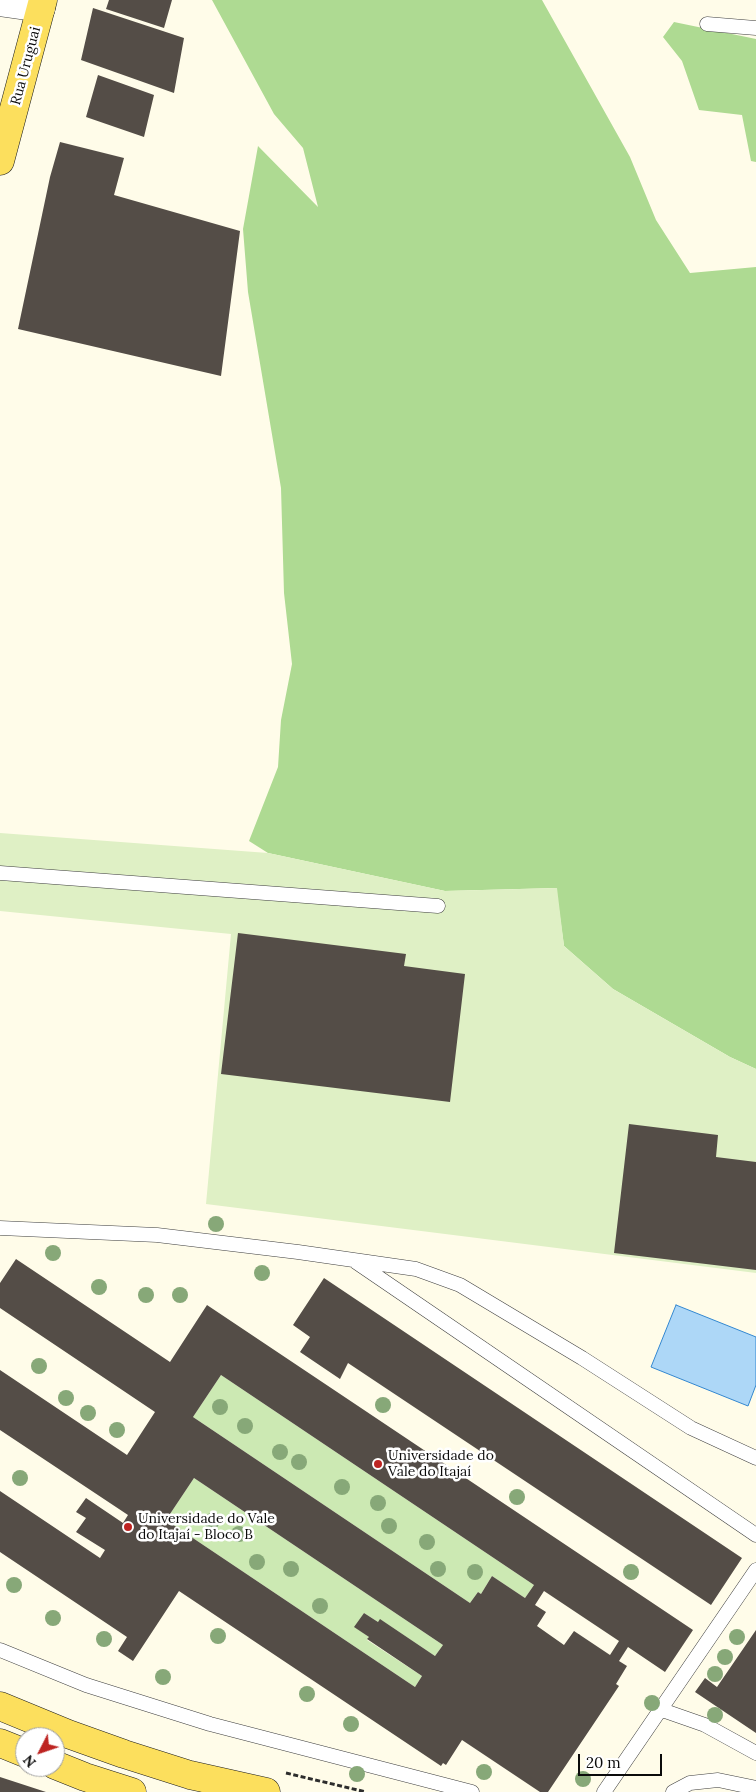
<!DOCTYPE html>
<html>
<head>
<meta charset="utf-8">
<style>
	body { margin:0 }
	#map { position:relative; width:756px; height:1792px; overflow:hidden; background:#fffce9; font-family:Lora,serif }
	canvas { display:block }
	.north { position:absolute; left:15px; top:1727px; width:50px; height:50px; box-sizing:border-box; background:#fff; border:1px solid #9d9d9d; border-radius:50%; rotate:229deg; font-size:14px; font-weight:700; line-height:20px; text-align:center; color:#0b0b0b }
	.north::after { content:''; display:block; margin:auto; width:18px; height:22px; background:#bd2421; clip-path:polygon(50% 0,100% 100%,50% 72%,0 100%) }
	.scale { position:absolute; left:578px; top:1754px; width:84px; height:22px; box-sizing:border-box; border:2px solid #0b0b0b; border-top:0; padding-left:6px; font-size:15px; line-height:18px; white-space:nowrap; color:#0b0b0b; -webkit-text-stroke:4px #fff; paint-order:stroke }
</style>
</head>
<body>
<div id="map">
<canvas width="756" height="1792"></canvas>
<div class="north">N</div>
<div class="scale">20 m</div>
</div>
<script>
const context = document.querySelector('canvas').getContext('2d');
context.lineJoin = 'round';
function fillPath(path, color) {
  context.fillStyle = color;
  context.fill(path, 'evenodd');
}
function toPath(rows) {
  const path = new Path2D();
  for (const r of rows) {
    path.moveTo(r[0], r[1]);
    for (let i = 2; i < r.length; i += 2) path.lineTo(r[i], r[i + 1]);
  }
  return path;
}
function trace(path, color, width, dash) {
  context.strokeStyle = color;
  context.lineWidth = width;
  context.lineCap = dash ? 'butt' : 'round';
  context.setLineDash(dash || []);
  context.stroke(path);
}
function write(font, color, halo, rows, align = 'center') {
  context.font = font + ' Lora,serif';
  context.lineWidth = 5;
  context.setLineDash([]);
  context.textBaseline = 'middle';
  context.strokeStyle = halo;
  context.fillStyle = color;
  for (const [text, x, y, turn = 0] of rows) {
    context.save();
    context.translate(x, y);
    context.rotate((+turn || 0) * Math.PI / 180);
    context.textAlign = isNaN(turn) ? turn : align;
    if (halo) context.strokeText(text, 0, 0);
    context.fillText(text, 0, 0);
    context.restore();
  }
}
const green = toPath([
	[221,1375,534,1585,525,1598,492,1576,481,1594,478,1592,470,1603,193,1417],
	[194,1478,443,1645,435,1656,381,1620,378,1622,364,1613,355,1627,369,1637,367,1640,422,1676,415,1687,166,1520]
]);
const forest = toPath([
	[212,0,542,0,630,157,656,220,690,273,756,267,756,1069,730,1057,613,989,564,946,556,888,445,891,268,853,249,841,278,767,281,720,292,664,284,593,281,488,248,292,243,229,258,146,318,207,303,148,274,114],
	[674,22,756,39,756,162,751,161,742,115,699,110,682,61,663,37]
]);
const pitch = toPath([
	[0,833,268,853,445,891,557,888,564,946,613,989,730,1057,756,1069,756,1273,206,1204,231,934,0,911]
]);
const water = toPath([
	[676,1305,756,1337,756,1385,748,1406,651,1367,676,1305]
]);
const building = toPath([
	[109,0,172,0,164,28,106,9],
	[93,8,184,38,174,93,81,60],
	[98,75,154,95,144,137,86,117],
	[60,142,124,158,114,195,240,231,221,376,18,329,50,177],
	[238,933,406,954,404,966,465,974,450,1102,221,1074],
	[629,1124,718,1135,716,1157,756,1162,756,1270,614,1253],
	[16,1259,170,1362,207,1305,693,1630,665,1672,628,1647,619,1661,627,1666,616,1684,619,1686,548,1792,540,1792,462,1740,446,1765,443,1763,441,1766,179,1591,133,1661,118,1651,127,1637,0,1552,0,1491,100,1558,105,1550,76,1532,86,1518,76,1512,86,1498,123,1523,128,1515,0,1430,0,1370,127,1455,155,1412,0,1308,0,1283],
	[221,1375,534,1585,525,1598,492,1576,481,1594,478,1592,470,1603,193,1417],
	[194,1478,443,1645,435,1656,380,1619,378,1622,364,1613,354,1627,369,1637,367,1639,422,1676,415,1687,166,1520],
	[544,1591,619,1641,610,1655,574,1631,564,1645,537,1626,546,1612,535,1605],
	[324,1278,742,1558,711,1605,348,1363,340,1379,300,1352,310,1337,293,1325],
	[756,1630,756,1733,695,1692,705,1678,717,1687],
	[0,1777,46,1792,0,1792]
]);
const path = toPath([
	[286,1773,366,1792]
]);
const lane = toPath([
	[707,24,756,28],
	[0,873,438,906],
	[0,1228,157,1235,298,1252,416,1269,460,1285,582,1358,691,1428,756,1458],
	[356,1262,756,1535],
	[0,1650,86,1685,210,1724,472,1792],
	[662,1710,705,1725,756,1753],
	[604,1792,756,1570],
	[673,1792,690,1783,718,1780,756,1788]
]);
const street = toPath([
	[0,2,41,8]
]);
const primary = toPath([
	[0,161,43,0],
	[0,1706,68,1734,124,1754,190,1775,266,1792],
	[0,1743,25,1753],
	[55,1765,85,1777,132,1792]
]);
const trees = [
	[216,1224],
	[53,1253],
	[262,1273],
	[99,1287],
	[146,1295],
	[180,1295],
	[39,1366],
	[66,1398],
	[383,1405],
	[220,1407],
	[88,1413],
	[245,1426],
	[117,1430],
	[280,1452],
	[299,1462],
	[20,1478],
	[342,1487],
	[517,1497],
	[378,1503],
	[212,1521],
	[389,1526],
	[239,1534],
	[427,1542],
	[257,1562],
	[291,1569],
	[438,1569],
	[475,1572],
	[631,1572],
	[14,1585],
	[320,1606],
	[53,1618],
	[218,1636],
	[737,1637],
	[104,1639],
	[725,1657],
	[715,1674],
	[163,1677],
	[307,1694],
	[652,1703],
	[715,1715],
	[351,1724],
	[484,1772],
	[357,1774],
	[583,1779]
];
const markers = [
	[378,1464,5,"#bd2421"],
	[128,1527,5,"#bd2421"]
];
const streetNames = [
	["Rua Uruguai",26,66,-75]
];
const poiNames = [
	["Universidade do",388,1456],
	["Vale do Itajaí",388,1472],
	["Universidade do Vale",138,1519],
	["do Itajaí - Bloco B",138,1535]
];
fillPath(green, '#cce9b3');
fillPath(forest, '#aeda92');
fillPath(pitch, '#dff0c5');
fillPath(water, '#add7f7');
trace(water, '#3387d0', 1);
fillPath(building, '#544d47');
trace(lane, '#3e3e3e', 15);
trace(street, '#3e3e3e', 29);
trace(primary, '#1c1c1c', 29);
trace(path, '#2d2d2d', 3, [5, 2.5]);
trace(lane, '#fff', 14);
trace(street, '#fff', 28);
trace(primary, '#fcdf5d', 28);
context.fillStyle = '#87a878';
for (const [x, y] of trees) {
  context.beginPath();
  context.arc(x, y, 8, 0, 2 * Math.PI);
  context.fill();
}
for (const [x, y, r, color] of markers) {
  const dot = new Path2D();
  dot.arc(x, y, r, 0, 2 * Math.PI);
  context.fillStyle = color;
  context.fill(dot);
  trace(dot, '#fff', 2);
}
write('14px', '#0b0b0b', '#fff', streetNames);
write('14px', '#0b0b0b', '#fff', poiNames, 'left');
</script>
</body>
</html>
